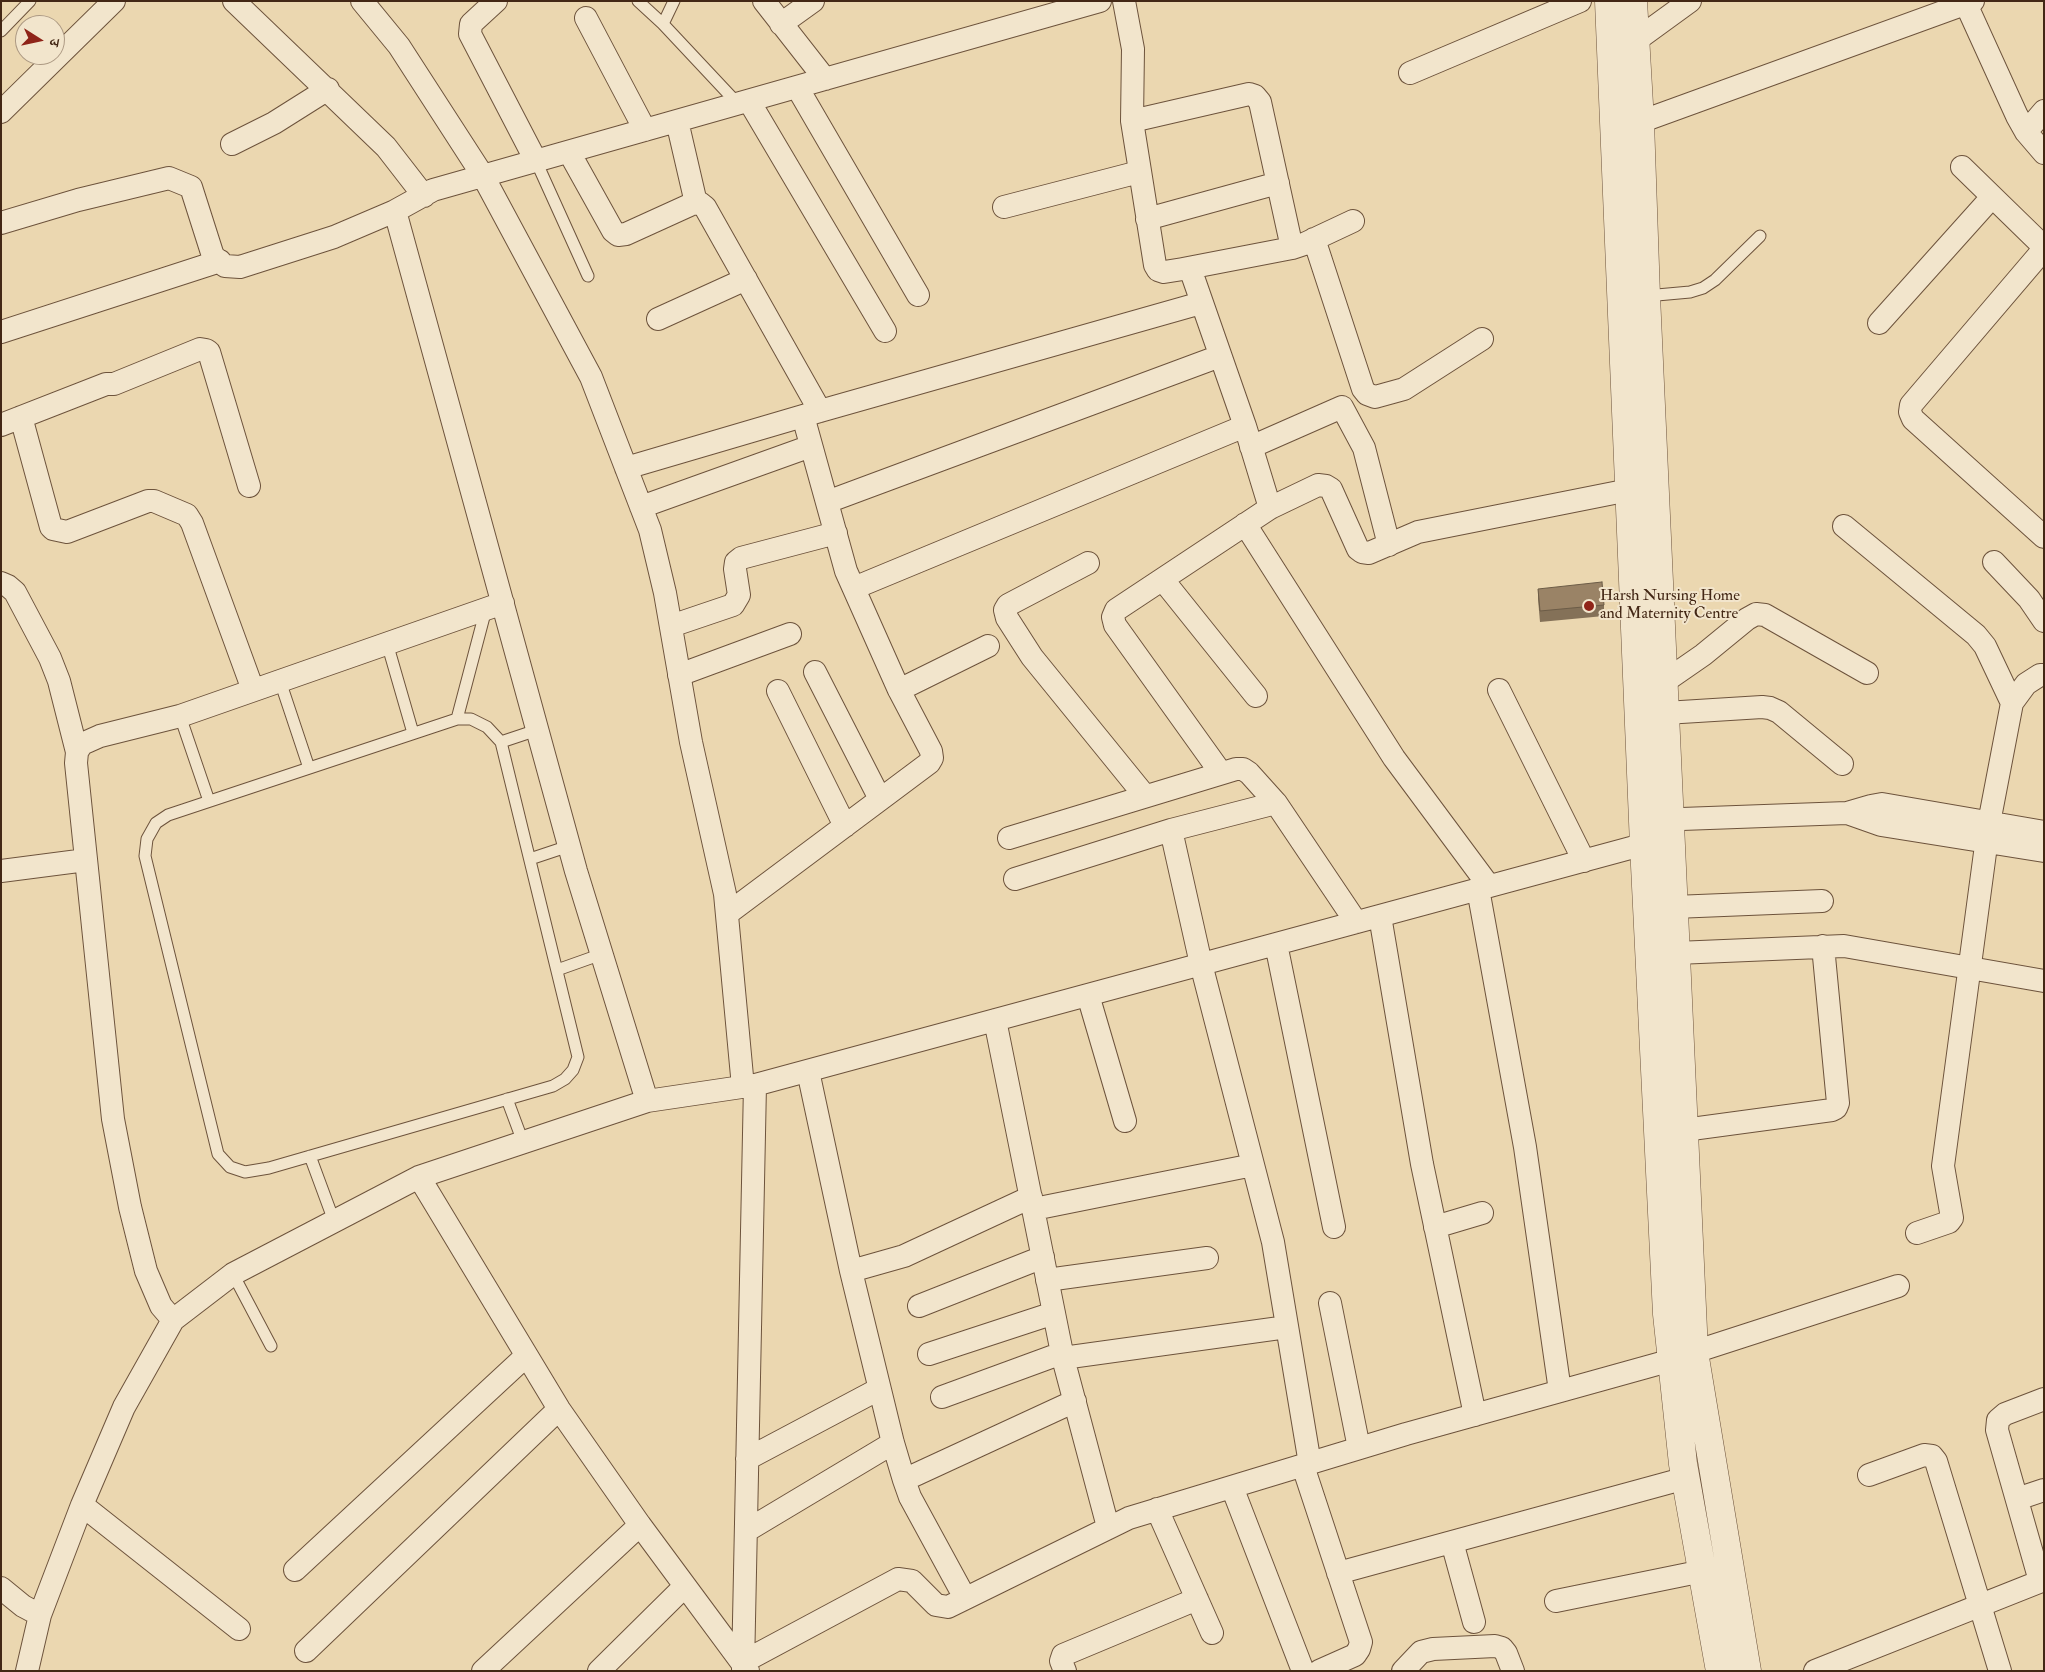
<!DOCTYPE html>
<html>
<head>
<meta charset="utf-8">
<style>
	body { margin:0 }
	#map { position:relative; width:2045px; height:1672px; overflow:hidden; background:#ebd7b0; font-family:"IM FELL Double Pica","Noto Serif Devanagari",serif }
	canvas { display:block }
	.frame { position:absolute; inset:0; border:2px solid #432715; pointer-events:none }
	.north { position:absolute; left:15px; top:15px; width:50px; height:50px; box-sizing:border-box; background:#f2e5cc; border:1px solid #ac9983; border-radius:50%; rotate:100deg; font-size:14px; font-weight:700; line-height:20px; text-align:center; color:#432715 }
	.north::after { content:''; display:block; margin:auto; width:18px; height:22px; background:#8f2418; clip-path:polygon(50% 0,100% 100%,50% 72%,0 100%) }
</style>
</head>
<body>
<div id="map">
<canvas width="2045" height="1672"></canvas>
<div class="frame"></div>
<div class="north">उ</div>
</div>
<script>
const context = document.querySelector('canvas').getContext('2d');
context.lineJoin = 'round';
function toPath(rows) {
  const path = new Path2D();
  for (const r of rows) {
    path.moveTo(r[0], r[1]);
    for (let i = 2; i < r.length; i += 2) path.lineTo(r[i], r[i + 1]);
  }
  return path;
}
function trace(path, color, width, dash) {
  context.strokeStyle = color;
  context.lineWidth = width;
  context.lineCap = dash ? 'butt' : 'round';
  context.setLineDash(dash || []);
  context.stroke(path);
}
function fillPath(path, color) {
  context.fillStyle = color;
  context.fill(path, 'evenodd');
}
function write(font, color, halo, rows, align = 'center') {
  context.font = font + ' "IM FELL Double Pica",serif';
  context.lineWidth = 4;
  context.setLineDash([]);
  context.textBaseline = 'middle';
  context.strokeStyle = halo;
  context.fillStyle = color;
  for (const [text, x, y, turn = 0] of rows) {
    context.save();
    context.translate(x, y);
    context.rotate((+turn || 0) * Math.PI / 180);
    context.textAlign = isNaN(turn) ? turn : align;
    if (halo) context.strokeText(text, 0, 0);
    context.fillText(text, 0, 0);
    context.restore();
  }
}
const service = toPath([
	[638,1,663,24,738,104],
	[663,24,674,1],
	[1,31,30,1],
	[536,161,588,276],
	[1646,296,1690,292,1703,288,1715,280,1760,236],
	[387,643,413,733],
	[280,681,309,768],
	[180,716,209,801],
	[457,719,471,719,487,727,501,742,578,1057,573,1070,565,1079,553,1086,269,1168,245,1172,230,1167,218,1154,145,856,147,839,156,823,168,815,457,719],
	[457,719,486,609],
	[501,742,537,730],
	[530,859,569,846],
	[557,970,602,954],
	[507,1099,523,1142],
	[310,1156,334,1221],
	[233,1274,271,1346]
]);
const minor = toPath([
	[234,1,386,147,424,196],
	[362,1,399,46,483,176,591,377,650,530,665,593,691,742,725,894,743,1087],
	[496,1,471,24,470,34,536,161],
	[764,1,825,79],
	[1124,1,1133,49,1132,121,1155,265,1158,270,1164,272,1183,269,1188,270,1192,274,1245,426,1270,508],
	[1966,4,2017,116,2026,132,2044,153],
	[586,18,645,130],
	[781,24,813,1],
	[1635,41,1690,1],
	[1410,73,1580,1],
	[797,87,918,295],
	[749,101,885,331],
	[1,112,114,1],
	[677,121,696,203],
	[1132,121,1249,94,1255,96,1260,102,1292,248],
	[1626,127,1973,1],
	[2026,132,2044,111],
	[232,144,274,123,328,89],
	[569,152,613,231,618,235,626,234,692,204,700,203,705,207,820,411],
	[1962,167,2044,247],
	[1004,207,1139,172],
	[1147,219,1278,183],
	[1,223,78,200,169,178,191,187,213,256,225,266,240,267,334,237,395,211],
	[1314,239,1363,389,1367,394,1375,397,1404,389,1482,339],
	[2044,249,1911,405,1910,412,1913,419,2044,537],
	[1183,269,1292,248,1304,244,1353,221],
	[658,319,746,279],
	[1879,323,1992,197],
	[1,332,220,261],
	[21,417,51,527,53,529,67,532,148,501,154,501,187,515,192,523,253,690],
	[1,425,106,384,114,384,200,349,206,350,209,352,249,486],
	[1251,447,1342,407,1364,448,1389,545],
	[626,468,820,411,1201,303],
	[827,502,1220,356],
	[641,507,811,446],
	[1245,524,1394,758,1489,886],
	[1844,526,1976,635,1985,646,2012,703],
	[1994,562,2029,599,2044,621],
	[1088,563,1008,605,1005,610,1007,618,1032,657,1145,796],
	[1163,580,1256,696],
	[1,583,8,586,15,592,50,658,59,681,77,752],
	[854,588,1245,426],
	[671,626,733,605,739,595,735,569,736,562,741,558,836,533],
	[815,672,880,799],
	[679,675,790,634],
	[1664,682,1703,655,1747,619,1756,614,1765,615,1867,673],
	[899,690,988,646],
	[1499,690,1584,861],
	[778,691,845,826],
	[1665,713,1762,707,1770,708,1779,712,1842,764],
	[1221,773,1115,625,1113,617,1116,610,1270,508,1318,485,1326,486,1331,489,1358,549,1362,552,1369,553,1418,532,1629,490],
	[1847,813,1881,825,2044,851],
	[1654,820,1847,813,1871,806,1882,804,2044,832],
	[1171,830,1201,964,1273,1242,1310,1464],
	[1009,838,1236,769,1243,769,1249,773,1276,803,1356,922],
	[1,871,86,860],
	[1015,879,1171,830,1276,803],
	[1478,889,1525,1147,1560,1391],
	[1674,907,1822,901],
	[727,914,929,763,932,758,931,751,899,690,846,571,803,416],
	[1380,916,1422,1164,1475,1415],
	[1276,944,1334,1227],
	[1676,953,1844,946,2044,981],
	[1088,995,1125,1121],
	[995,1020,1063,1358,1108,1527],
	[808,1071,851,1271,893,1443,904,1480,910,1497,965,1598],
	[647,1101,576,871,395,211,433,190,1100,1],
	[1684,1130,1832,1110,1836,1108,1838,1103,1823,946],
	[419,1177,559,1409,640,1525,748,1671],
	[1034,1209,1253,1165],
	[1435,1227,1482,1213],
	[1917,1233,1949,1222,1952,1218,1943,1166,1989,823,2012,703,2026,684,2040,675,2044,675],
	[851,1271,904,1256,1031,1197],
	[1047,1280,1207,1258],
	[1330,1303,1359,1448],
	[919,1306,1043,1257],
	[173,1320,161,1306,146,1271,130,1207,113,1119,76,763,77,752,82,744,100,736,180,716,503,603],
	[1694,1352,1898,1286],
	[929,1354,1054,1313],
	[1063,1358,1287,1327],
	[942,1397,1062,1353],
	[747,1459,879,1389],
	[1303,1466,1361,1642,1359,1649,1355,1655,1319,1671],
	[1869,1475,1924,1455,1932,1456,1936,1461,2000,1671],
	[904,1480,1075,1401],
	[1232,1487,1303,1671],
	[2017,1499,2044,1490],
	[82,1505,239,1629],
	[1157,1509,1212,1633],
	[746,1531,893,1443],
	[1452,1542,1474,1622],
	[295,1570,526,1356],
	[1338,1573,1686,1478],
	[2040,1581,1997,1430,1998,1420,2005,1414,2044,1399],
	[1,1588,23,1606,40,1615],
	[1556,1601,1703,1571],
	[306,1651,559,1409],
	[743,1662,898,1579,912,1581,936,1605,948,1607,1129,1518,1406,1434,1672,1360],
	[743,1669,755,1085],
	[27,1671,40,1615,82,1505,124,1407,173,1320,233,1274,419,1177,647,1101,755,1085,1660,840],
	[483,1671,640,1525],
	[599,1671,685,1586],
	[1065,1671,1061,1661,1063,1655,1197,1599],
	[1403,1671,1421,1652,1433,1649,1495,1646,1502,1648,1506,1653,1513,1671],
	[1815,1671,2044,1580]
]);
const tertiary = toPath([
	[1609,1,1644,845,1667,1314,1683,1464,1720,1671],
	[1633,1,1640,122,1646,296,1694,1352,1747,1671]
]);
const wall = toPath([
	[1538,589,1604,605,1604,616,1540,622,1538,599]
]);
const building = toPath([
	[1602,582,1604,605,1540,611,1538,589,1602,582]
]);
const markers = [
	[1589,606,6,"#8f2418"]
];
const poiNames = [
	["Harsh Nursing Home",1600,597],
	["and Maternity Centre",1600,615]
];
trace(service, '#6d533c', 13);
trace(minor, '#6d533c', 24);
trace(tertiary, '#6d533c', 29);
trace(service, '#f2e5cc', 11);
trace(minor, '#f2e5cc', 22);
trace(tertiary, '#f2e5cc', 28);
fillPath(wall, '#847158');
fillPath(building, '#9a8366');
trace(building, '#6c5c47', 1);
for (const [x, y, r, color] of markers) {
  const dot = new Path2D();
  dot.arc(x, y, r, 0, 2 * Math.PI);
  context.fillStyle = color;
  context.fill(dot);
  trace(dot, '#f2e5cc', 2);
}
write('16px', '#432715', '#f2e5cc', poiNames, 'left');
</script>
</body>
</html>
